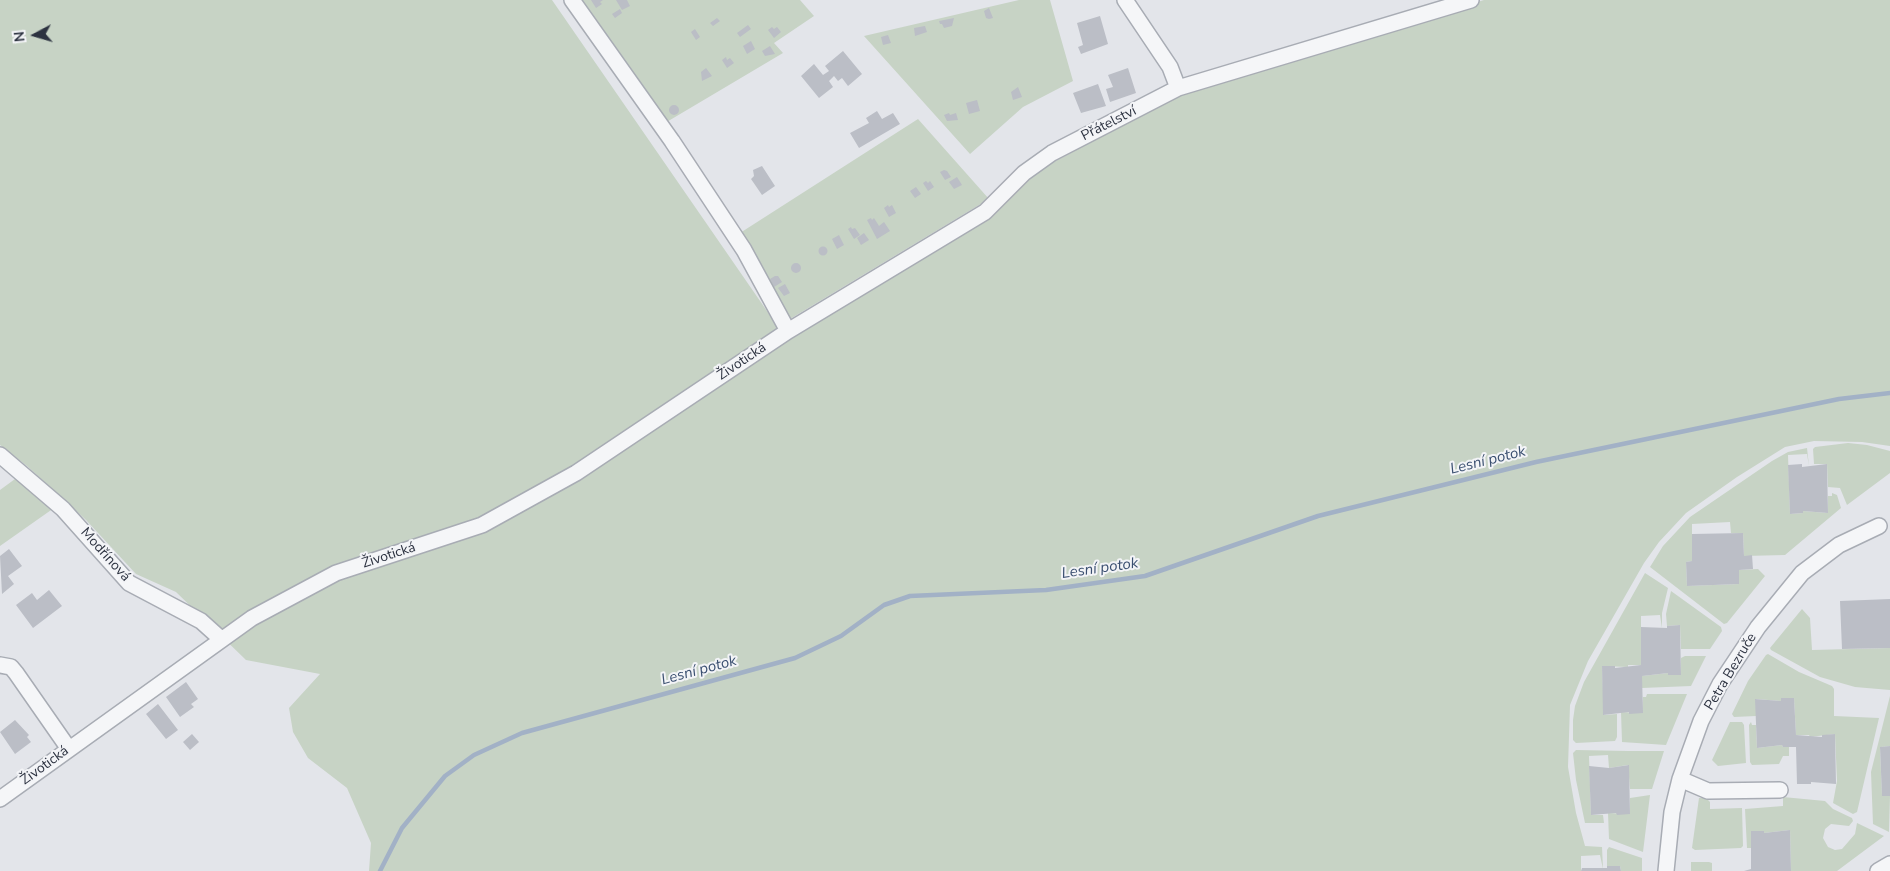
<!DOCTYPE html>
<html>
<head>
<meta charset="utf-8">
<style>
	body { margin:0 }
	#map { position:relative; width:1890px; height:871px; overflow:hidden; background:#e3e5ea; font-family:"Nunito Sans",sans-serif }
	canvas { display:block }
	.north { position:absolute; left:10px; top:10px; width:50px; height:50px; -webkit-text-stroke:4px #f3f4f7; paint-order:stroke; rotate:264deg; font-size:14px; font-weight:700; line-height:20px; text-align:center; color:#2c3240 }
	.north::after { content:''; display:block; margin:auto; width:18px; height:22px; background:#2c3240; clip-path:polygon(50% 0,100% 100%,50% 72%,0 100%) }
</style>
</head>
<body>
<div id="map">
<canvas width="1890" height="871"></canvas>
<div class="north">N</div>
</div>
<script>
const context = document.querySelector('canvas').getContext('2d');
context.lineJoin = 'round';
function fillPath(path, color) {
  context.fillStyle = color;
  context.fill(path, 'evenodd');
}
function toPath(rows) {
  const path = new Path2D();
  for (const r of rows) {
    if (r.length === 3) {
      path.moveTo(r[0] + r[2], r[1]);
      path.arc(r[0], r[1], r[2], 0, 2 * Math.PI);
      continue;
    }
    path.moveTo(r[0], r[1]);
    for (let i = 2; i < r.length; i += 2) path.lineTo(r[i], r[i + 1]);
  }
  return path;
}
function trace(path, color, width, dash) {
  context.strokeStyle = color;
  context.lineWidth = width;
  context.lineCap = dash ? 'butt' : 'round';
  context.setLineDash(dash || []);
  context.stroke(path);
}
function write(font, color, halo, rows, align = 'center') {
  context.font = font + ' "Nunito Sans",sans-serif';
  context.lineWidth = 4;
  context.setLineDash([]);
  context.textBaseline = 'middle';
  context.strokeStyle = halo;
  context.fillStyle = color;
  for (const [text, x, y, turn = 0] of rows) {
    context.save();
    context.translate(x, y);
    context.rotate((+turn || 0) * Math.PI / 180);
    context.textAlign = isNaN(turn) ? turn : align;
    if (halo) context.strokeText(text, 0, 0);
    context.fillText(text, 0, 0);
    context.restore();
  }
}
const green = toPath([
	[0,0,552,0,787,340,994,214,1024,178,1188,90,1484,0,1890,0,1890,446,1862,442,1814,441,1785,447,1737,477,1686,513,1659,542,1644,563,1588,661,1570,705,1568,767,1576,813,1585,846,1602,847,1603,869,1600,855,1581,856,1581,871,369,871,371,843,347,788,308,758,293,732,289,708,320,674,246,660,176,592,136,574,86,520,27,466,0,445],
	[579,0,800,0,814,16,774,43,783,53,665,123],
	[1019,0,1050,0,1073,81,1023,107,970,154,864,36],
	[918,119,989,199,790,319,740,233],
	[1848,443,1867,445,1890,451,1890,473,1847,505,1840,488,1828,487,1827,464,1814,464,1813,449,1815,447],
	[1807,448,1809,466,1807,454,1788,455,1790,514,1803,513,1803,511,1828,513,1828,496,1832,496,1832,493,1837,495,1841,508,1785,555,1744,556,1743,533,1731,533,1730,522,1692,524,1692,561,1686,562,1687,586,1739,584,1739,570,1758,569,1765,576,1727,623,1724,624,1650,567,1663,546,1690,517,1772,461,1788,452],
	[15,479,54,508,0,546,0,490],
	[1645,573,1668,588,1662,613,1662,628,1660,615,1641,616,1641,665,1628,665,1628,667,1602,666,1604,715,1617,714,1617,737,1615,741,1576,743,1573,740,1573,720,1575,706,1584,682],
	[1671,591,1721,627,1722,631,1710,649,1681,649,1680,625,1667,626,1666,614],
	[1802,609,1810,618,1812,650,1890,648,1890,690,1855,687,1820,677,1771,650,1770,648],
	[1768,654,1799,672,1832,686,1834,689,1834,716,1879,718,1857,812,1853,814,1833,803,1837,781,1835,734,1810,737,1809,735,1796,735,1794,698,1781,698,1781,701,1756,699,1756,716,1734,717,1732,714,1748,681,1766,655],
	[1685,656,1706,656,1691,686,1642,688,1642,676,1668,673,1668,675,1681,675,1681,658],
	[1647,694,1687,694,1666,745,1622,742,1621,712,1642,713,1643,697,1646,697],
	[1890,696,1890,746,1881,747,1880,749,1882,795,1890,796,1889,832,1873,824,1871,772],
	[1730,722,1742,722,1744,725,1746,763,1718,766,1712,760],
	[1751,722,1752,725,1756,725,1757,748,1782,745,1783,747,1789,747,1789,756,1783,756,1779,764,1752,765,1750,762,1749,725],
	[1576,750,1628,751,1664,751,1652,789,1630,789,1628,765,1609,768,1608,755,1589,756,1591,815,1603,815,1604,823,1585,823,1576,780,1573,753],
	[1650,795,1643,852,1609,839,1608,813,1630,814,1630,798],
	[1783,797,1825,801,1833,809,1852,818,1853,821,1849,826,1831,824,1825,829,1823,838,1828,847,1835,850,1842,849,1855,834,1857,823,1884,836,1837,871,1791,871,1790,830,1764,833,1764,831,1751,831,1751,848,1747,848,1745,809,1783,806],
	[1699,798,1706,798,1710,802,1710,809,1742,808,1743,846,1741,848,1695,850,1692,848],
	[1609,847,1642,858,1642,871,1621,871,1620,866,1607,866,1607,850],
	[1691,862,1709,862,1712,863,1712,871,1691,871]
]);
const stream = toPath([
	[380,871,402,828,445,776,474,755,522,733,795,658,841,636,884,605,910,596,1046,590,1145,576,1318,516,1536,462,1839,399,1890,393]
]);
const building = toPath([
	[591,0,603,0,600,2,602,4,596,8],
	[616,0,627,0,630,6,622,10],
	[989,8,993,18,989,19,986,18,984,11],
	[620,9,622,13,615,18,612,14],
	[1100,16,1108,44,1081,54,1078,47,1083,45,1077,23],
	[717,18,720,21,713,26,710,23],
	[954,18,952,26,944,28,942,24,940,24,939,21],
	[748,25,751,29,740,37,737,33],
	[925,26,927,32,915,36,914,28],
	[772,27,774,29,777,27,781,32,774,38,768,30],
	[695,29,700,37,696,40,691,32],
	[888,35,891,43,883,45,881,37],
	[751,41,755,49,747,54,743,46],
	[770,46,775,54,765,56,762,51],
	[843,51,862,74,848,86,842,78,838,81,834,76,829,81,833,87,819,98,801,76,814,64,823,75,829,71,825,66],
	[726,57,727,60,730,58,734,63,727,68,722,60],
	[706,68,712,76,702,81,701,72],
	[1128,68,1136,93,1110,102,1106,89,1113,87,1108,75],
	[1098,84,1106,106,1081,113,1073,93],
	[1018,87,1022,97,1013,100,1011,92],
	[977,100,980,111,969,114,966,103],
	[674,110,5],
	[877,111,882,119,893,113,900,124,859,148,850,133,869,123,866,118],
	[949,113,950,115,956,113,958,120,947,121,944,115],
	[762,166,775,186,762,195,751,179,754,176,753,170],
	[944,170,947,171,951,177,945,180,940,172],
	[957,177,962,185,954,189,949,182],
	[926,181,928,183,930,181,934,187,928,191,923,183],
	[916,187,921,194,915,198,910,191],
	[888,205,889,207,892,205,896,213,889,217,884,208],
	[871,218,872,220,874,218,879,226,884,222,890,231,877,239,867,220],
	[851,227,852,229,855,228,860,235,854,239,848,229],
	[864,233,869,240,861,245,857,238],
	[839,235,844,245,837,249,832,239],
	[823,251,4.5],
	[796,268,5],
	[775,276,778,276,782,282,774,287,770,279],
	[785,284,790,293,784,296,778,288],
	[1802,464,1802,467,1827,464,1828,513,1803,511,1803,513,1790,514,1788,465],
	[1743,533,1744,556,1752,555,1753,569,1739,570,1739,584,1687,586,1686,562,1692,561,1692,534],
	[9,549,22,566,8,576,14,584,2,594,0,556],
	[49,590,62,606,33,628,16,605,32,593,37,600],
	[1890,599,1890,648,1842,649,1840,601],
	[1680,625,1681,675,1668,675,1668,673,1642,676,1643,713,1629,714,1629,712,1603,715,1602,666,1615,666,1615,668,1641,665,1641,627,1667,628,1667,626],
	[186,682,198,699,191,704,194,707,180,717,166,697],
	[1781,698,1794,698,1796,735,1822,737,1822,735,1835,734,1836,784,1811,782,1811,784,1797,784,1796,747,1783,747,1782,745,1757,748,1755,699,1781,701],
	[158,704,178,730,166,739,146,714],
	[15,720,29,735,27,737,31,742,15,754,0,732],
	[192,734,199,742,190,750,183,742],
	[1890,746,1890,796,1882,796,1880,747],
	[1629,765,1630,814,1617,815,1616,813,1591,815,1589,766,1609,768],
	[1790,830,1791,871,1744,871,1751,869,1751,831,1764,831,1764,833],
	[1607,866,1620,866,1621,871,1581,871,1582,868,1607,868]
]);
const minor = toPath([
	[572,0,672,141,744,250,788,331],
	[1125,0,1170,67,1178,88],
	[0,455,63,509,129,583,201,621,221,639],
	[0,665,11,667,16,673,69,749],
	[1680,779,1708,791,1780,790],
	[0,799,252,618,336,573,482,525,576,473,788,331,985,212,1024,173,1052,153,1178,88,1471,0],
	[1666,871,1672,812,1680,779,1701,721,1720,684,1758,627,1802,573,1839,545,1879,526],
	[1878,871,1890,864]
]);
const streetNames = [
	["Přátelství",1109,124,-27],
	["Životická",742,362,-34],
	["Modřínová",105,555,48],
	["Životická",389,556,-18],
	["Petra Bezruče",1731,672,-59],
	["Životická",45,766,-36]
];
const waterNames = [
	["Lesní potok",1488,461,-14],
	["Lesní potok",1100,569,-8],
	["Lesní potok",699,671,-15]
];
fillPath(green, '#c7d3c5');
trace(stream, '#a2b1c6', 4.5);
fillPath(building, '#bbbec6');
trace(minor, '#a8acb4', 18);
trace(minor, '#f5f6f8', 15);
write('14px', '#2c3240', '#f3f4f7', streetNames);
write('italic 15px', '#3a4f70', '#f3f4f7', waterNames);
</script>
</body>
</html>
